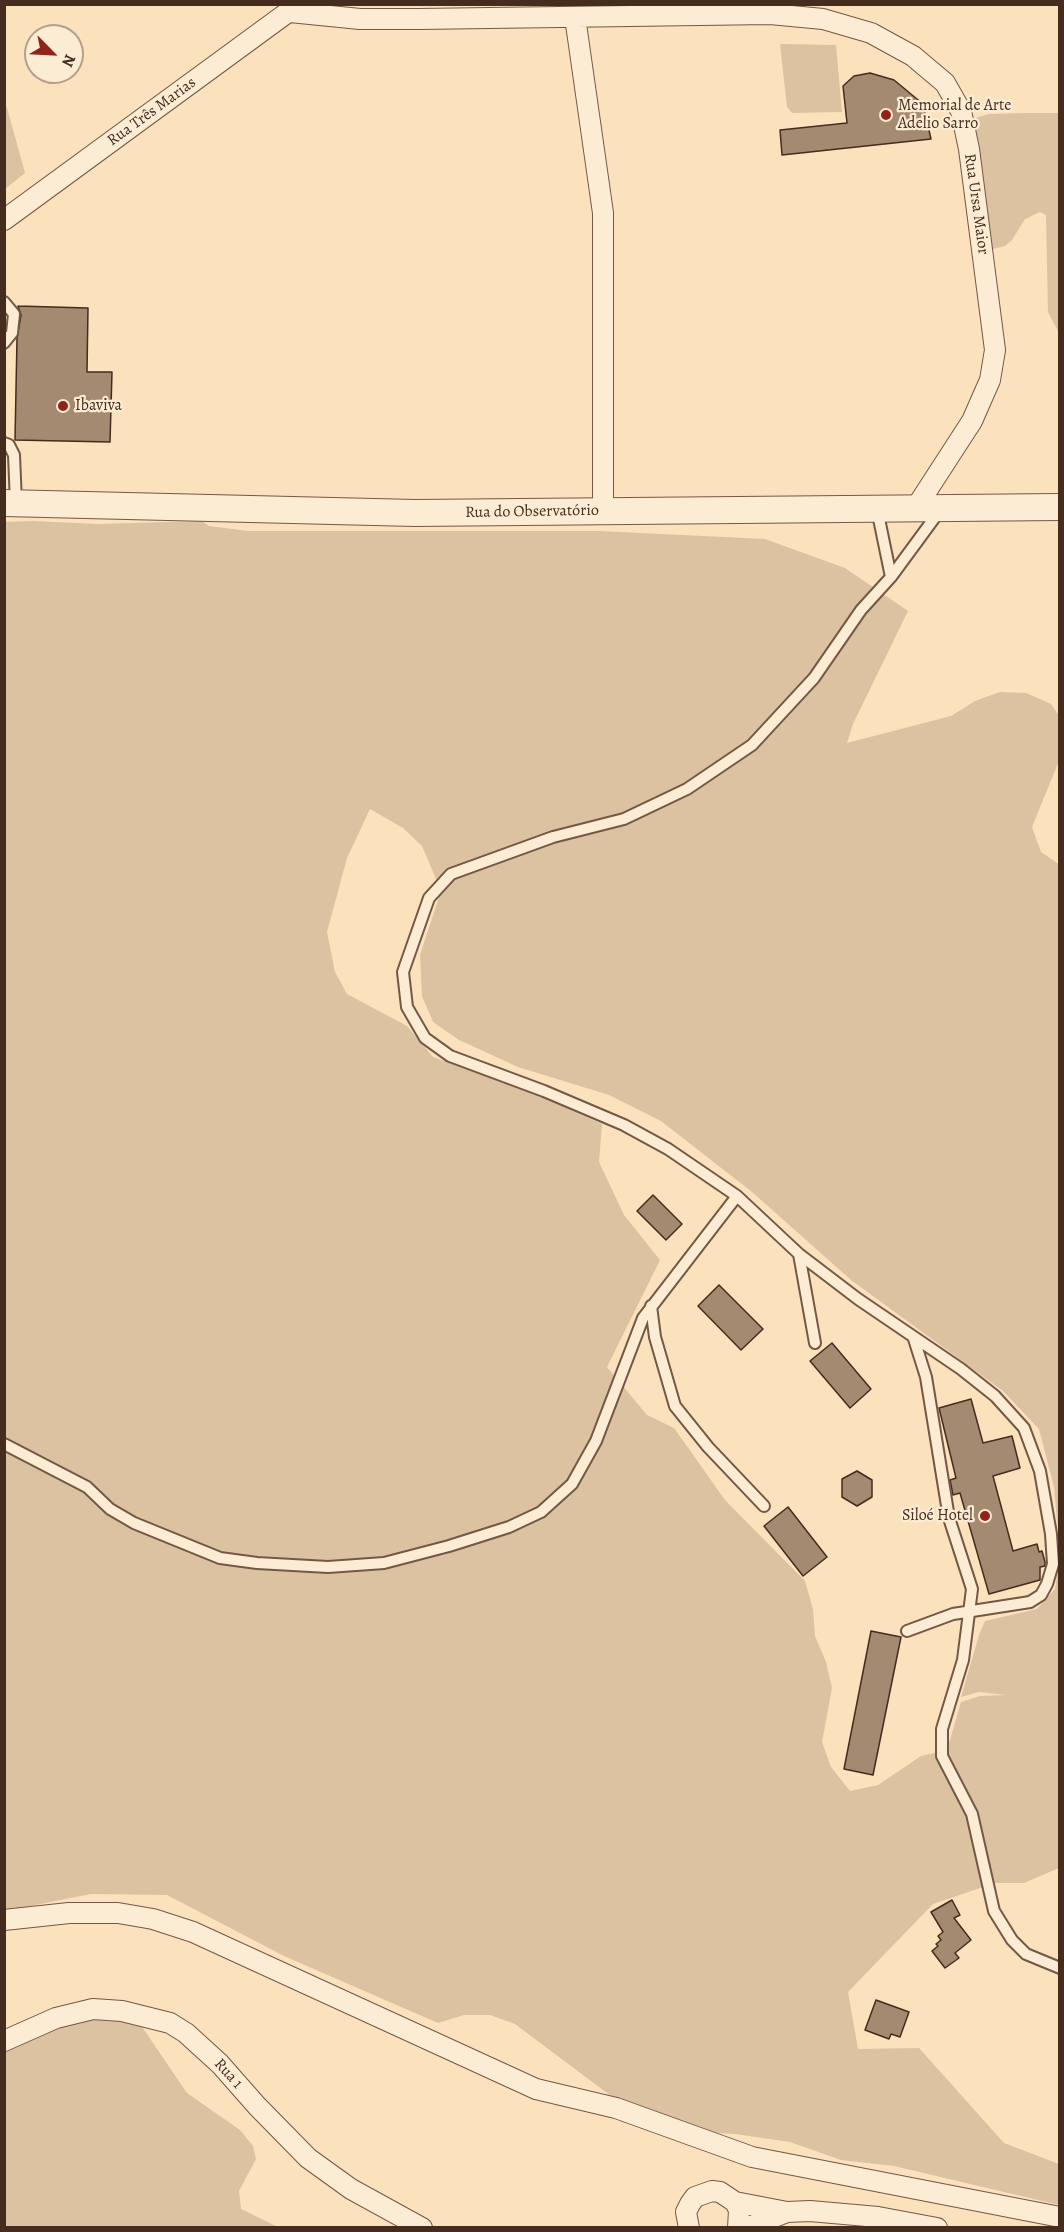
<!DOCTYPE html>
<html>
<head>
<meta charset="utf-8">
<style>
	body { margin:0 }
	#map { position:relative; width:1064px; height:2232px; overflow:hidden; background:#fbe1bc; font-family:Alegreya,serif }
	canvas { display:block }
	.frame { position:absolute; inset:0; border:6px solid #462b1f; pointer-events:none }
	.north { position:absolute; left:24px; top:24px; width:60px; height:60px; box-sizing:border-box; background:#fcecd3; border:2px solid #b39f8b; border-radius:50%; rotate:114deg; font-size:16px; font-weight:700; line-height:24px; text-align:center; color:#462b1f }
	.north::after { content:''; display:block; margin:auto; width:21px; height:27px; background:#8f2418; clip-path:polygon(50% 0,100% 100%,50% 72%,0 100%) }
</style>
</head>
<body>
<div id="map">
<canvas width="1064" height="2232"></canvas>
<div class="frame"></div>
<div class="north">N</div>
</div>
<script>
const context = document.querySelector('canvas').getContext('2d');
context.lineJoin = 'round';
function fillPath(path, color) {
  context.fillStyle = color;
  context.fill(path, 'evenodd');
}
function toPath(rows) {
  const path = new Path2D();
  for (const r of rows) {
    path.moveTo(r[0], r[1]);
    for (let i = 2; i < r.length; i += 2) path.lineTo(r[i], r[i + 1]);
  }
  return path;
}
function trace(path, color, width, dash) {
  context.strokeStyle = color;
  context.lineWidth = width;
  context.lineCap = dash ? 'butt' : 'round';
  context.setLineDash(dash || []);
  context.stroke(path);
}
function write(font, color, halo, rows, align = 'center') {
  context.font = font + ' Alegreya,serif';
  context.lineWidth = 4.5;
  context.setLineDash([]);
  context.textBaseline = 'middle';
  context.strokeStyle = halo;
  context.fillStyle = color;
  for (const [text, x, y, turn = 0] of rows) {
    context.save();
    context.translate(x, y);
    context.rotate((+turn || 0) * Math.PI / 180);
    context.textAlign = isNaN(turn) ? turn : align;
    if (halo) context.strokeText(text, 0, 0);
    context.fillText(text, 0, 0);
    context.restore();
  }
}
const green = toPath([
	[780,44,836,45,842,112,792,113,787,107],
	[4,97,25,173,5,189,4,189],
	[1025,113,1059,113,1059,333,1048,312,1046,215,1040,212,1025,219,1012,240,1005,246,993,249,985,243,968,120,989,114],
	[33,521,98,524,202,521,209,526,248,531,598,531,765,539,845,568,908,611,853,724,847,743,951,716,975,701,1000,692,1026,693,1051,704,1059,716,1059,761,1032,827,1041,852,1060,865,1059,1542,1054,1487,1039,1429,1003,1391,851,1280,752,1192,661,1121,609,1095,518,1067,459,1040,433,1022,422,996,420,955,441,891,422,846,403,828,370,809,347,858,327,932,335,972,347,994,407,1026,433,1057,516,1086,602,1124,599,1162,624,1215,660,1260,607,1367,647,1415,674,1428,725,1500,805,1581,813,1609,815,1636,826,1662,832,1688,822,1742,831,1767,850,1791,878,1785,921,1756,947,1750,961,1702,980,1696,1006,1695,979,1692,961,1697,979,1635,985,1621,1037,1609,1055,1589,1059,1561,1059,1868,1024,1883,995,1883,933,1904,848,1992,858,2049,919,2048,1004,2143,1059,2164,1059,2205,894,2166,841,2160,790,2142,735,2134,677,2131,627,2108,515,2024,490,2015,464,2015,438,2023,284,1956,167,1895,91,1894,5,1911,4,522],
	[104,2008,136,2018,187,2093,240,2130,253,2146,256,2159,239,2191,241,2209,278,2227,5,2227,4,2052,43,2024]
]);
const building = toPath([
	[870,73,894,80,923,104,931,139,782,155,780,130,847,123,843,86,854,76,870,73],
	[18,306,88,308,87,372,112,372,110,442,15,440,17,338,21,315,18,306],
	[653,1195,682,1224,666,1240,637,1211,653,1195],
	[719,1285,763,1329,741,1350,698,1306,719,1285],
	[832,1343,871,1389,850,1408,810,1361,832,1343],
	[971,1399,983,1443,1012,1436,1020,1468,993,1476,1013,1551,1037,1544,1039,1552,1042,1551,1045,1562,1045,1566,1040,1567,1040,1580,989,1594,960,1493,953,1495,950,1480,956,1478,939,1408,971,1399],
	[857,1471,872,1480,872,1497,857,1506,842,1497,842,1479,857,1471],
	[788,1507,827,1557,803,1576,764,1526,788,1507],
	[871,1631,901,1637,873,1775,844,1769,871,1631],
	[952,1900,960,1915,954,1918,971,1940,955,1953,959,1958,945,1968,932,1951,938,1946,936,1944,941,1940,938,1936,943,1932,931,1912,952,1900],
	[876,2000,909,2012,900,2037,891,2034,889,2039,865,2030,876,2000]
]);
const service = toPath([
	[4,302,14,314,12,333,4,343],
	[4,443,9,445,14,455,16,503],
	[877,509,891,577],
	[799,1254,815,1343],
	[651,1306,655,1337,675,1406,708,1447,764,1506],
	[914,1339,926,1377,949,1518,972,1589,963,1660,942,1729,942,1756,972,1814,994,1911,1012,1940,1026,1954,1060,1968],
	[4,1444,87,1487,110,1509,134,1523,220,1558,257,1563,328,1567,384,1563,449,1546,509,1527,541,1512,572,1484,596,1441,643,1318,737,1196],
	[907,1631,953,1614,1030,1602,1041,1595,1047,1584,1053,1564,1051,1534,1040,1471,1024,1428,995,1396,961,1369,858,1299,799,1254,737,1196,668,1149,624,1125,544,1091,450,1056,425,1038,407,1007,403,972,429,898,451,874,553,837,624,819,687,789,752,745,814,678,861,610,891,577,941,509]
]);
const minor = toPath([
	[290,12,360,19,419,19,770,14,823,19,871,33,913,56,945,83,961,111,969,149,995,350,990,380,972,421,915,509],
	[575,17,603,213,603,511],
	[4,220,299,4],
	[4,1920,69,1913,118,1913,153,1919,193,1932,536,2089,616,2108,752,2157,1060,2217],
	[4,2041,56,2018,93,2009,122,2011,170,2023,186,2033,220,2064,257,2106,308,2158,351,2189,422,2228],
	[735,2202,787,2212,810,2211,878,2217,937,2228],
	[689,2228,686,2212,690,2204,695,2197,712,2191,720,2192,735,2202,739,2210,738,2228],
	[746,2228,787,2212]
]);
const tertiary = toPath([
	[4,503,415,513,1060,507]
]);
const markers = [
	[886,115,6,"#8f2418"],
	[63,406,6,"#8f2418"],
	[985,1516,6,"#8f2418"]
];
const poiNames = [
	["Memorial de Arte",898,106],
	["Adelio Sarro",898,124],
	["Ibaviva",75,406],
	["Siloé Hotel",973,1516,"right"]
];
const streetNames = [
	["Rua Três Marias",152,112,-36],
	["Rua Ursa Maior",976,204,82],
	["Rua do Observatório",532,512,-1],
	["Rua 1",228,2074,48]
];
fillPath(green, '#dcc2a1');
fillPath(building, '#a48a71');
trace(building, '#462b1f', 1.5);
trace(service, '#735846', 14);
trace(minor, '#735846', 22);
trace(tertiary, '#735846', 28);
trace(service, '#fcecd3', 10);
trace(minor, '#fcecd3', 20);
trace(tertiary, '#fcecd3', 26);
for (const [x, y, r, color] of markers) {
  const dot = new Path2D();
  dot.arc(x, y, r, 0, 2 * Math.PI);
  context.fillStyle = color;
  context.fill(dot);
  trace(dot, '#fcecd3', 2);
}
write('16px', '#462b1f', '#fcecd3', poiNames, 'left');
write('16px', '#462b1f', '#fcecd3', streetNames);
</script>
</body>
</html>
